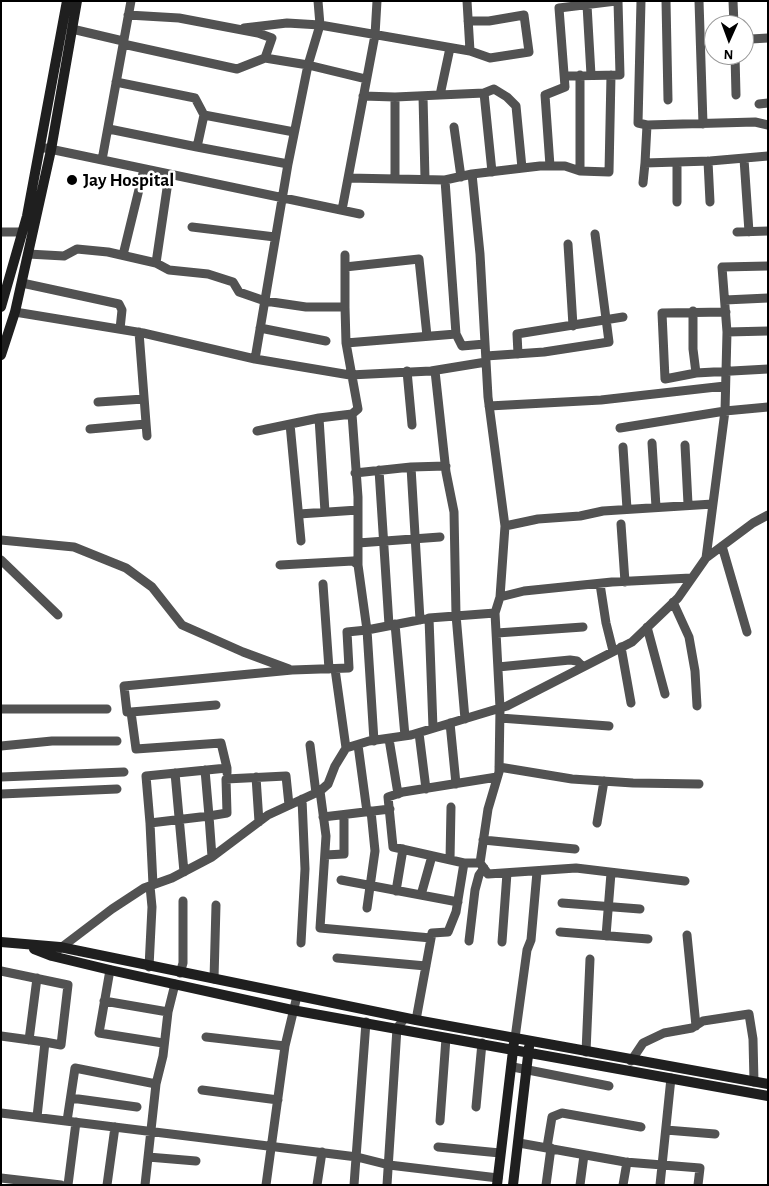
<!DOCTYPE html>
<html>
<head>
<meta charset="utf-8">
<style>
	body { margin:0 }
	#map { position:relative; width:769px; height:1186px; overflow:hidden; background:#fff; font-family:"Alegreya Sans",sans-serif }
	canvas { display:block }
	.frame { position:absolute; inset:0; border:2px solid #000; pointer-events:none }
	.north { position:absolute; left:704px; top:15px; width:50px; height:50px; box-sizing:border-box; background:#fff; border:1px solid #999; border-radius:50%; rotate:182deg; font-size:14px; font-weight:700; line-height:20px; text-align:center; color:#000 }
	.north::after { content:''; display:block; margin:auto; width:18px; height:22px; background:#000; clip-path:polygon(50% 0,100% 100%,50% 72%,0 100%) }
</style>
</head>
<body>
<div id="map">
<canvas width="769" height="1186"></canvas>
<div class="frame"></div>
<div class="north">N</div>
</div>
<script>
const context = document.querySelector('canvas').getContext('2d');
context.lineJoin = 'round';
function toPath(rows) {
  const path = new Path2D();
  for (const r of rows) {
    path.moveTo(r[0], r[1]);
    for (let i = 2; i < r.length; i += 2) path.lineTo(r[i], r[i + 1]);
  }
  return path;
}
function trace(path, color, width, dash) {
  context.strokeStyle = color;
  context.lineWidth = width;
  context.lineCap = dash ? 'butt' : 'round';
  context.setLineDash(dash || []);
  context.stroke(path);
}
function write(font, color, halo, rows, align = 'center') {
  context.font = font + ' "Alegreya Sans",sans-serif';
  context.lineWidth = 5;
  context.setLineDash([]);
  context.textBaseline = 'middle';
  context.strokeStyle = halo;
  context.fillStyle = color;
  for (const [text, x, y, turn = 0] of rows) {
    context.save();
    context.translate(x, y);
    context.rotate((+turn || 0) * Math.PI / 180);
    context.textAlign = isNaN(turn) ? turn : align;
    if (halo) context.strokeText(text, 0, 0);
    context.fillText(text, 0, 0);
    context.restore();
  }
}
const street = toPath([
	[641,1,638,123,647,125,645,163],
	[666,1,668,100],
	[699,1,703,124],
	[733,1,734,25],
	[587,5,591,75],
	[128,15,179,18,258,33,272,38,265,58],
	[468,21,489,21,524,15,529,52,490,58,470,51],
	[244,28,287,23,320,25,318,1],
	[72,29,123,41],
	[751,39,768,38],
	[123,44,237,69,265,58,308,65,366,79],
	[735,55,736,95],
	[580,75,580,171],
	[611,75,609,172,580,171,565,166,540,166,472,174,480,254,488,397,505,526,538,519,580,516,603,511,713,504],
	[565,76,620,75,618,1],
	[116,82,195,98,204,115,294,132],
	[484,93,494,89,507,97,516,106,522,168],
	[440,95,450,48],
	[363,96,395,97,484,93,492,172],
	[423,96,425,179],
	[395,97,395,179],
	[759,104,768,103],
	[647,125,755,122,768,125],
	[454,127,461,177],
	[109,129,197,147,204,115],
	[197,147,288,164],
	[45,148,360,214],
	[744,159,749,232],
	[102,160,131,1],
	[708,161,710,202],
	[550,166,545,95,565,87,559,8,616,1],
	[348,178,445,180],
	[643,183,645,163,710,161,768,156],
	[677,202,677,163],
	[342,210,375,35,377,1],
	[192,227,275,237],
	[1,232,22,232],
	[737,232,768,231],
	[568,244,573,326],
	[28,254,64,256,77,249,108,252,156,263,169,270,208,274,233,282,239,292,265,301,306,307,345,307,346,343],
	[123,255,144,169],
	[345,255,345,307],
	[156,263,169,175],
	[768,266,722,267,727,332,725,411,768,407],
	[345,267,419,259,427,336],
	[22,283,119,304,122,310,120,329],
	[725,300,768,298],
	[693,311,693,349,696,373,768,369],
	[15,312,143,333,255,359,350,375,431,371,486,362],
	[260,328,326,341],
	[139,332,147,436],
	[727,332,768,331],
	[456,334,462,346,485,344],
	[518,354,517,334,623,317],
	[486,356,544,352,609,342,595,234],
	[255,359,288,164,308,65,320,25,470,51,467,1],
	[407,371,412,425],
	[435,371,446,472,454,512,456,615,465,719],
	[696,373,665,379,662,313,726,312],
	[98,402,144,399],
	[489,406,601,400,725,386],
	[352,414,358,409,346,343,456,334,445,180,472,174],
	[319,418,325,512],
	[290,424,301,541],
	[620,428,725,411,706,558],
	[90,429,146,424],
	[652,443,656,507],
	[685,445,688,504],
	[623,447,627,509],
	[411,467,446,466],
	[379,470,389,625],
	[355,473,411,467,420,620],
	[299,514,358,510],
	[621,524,625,582],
	[1,540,74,547,126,568,152,587,182,625,243,652,289,669],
	[358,543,440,537],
	[722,546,747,632],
	[1,560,58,615],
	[280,565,353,561,358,565],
	[323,584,329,669],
	[600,584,606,623,613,651],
	[500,597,505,526],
	[673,602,689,637,695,671,697,706],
	[395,624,405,736],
	[647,627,665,694],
	[497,633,583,627],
	[621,647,631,703],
	[498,667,570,660,577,661,583,667],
	[335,669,346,748],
	[216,705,131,712,136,749,221,743,227,768],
	[1,709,107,709],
	[131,712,127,712,124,686,292,670,349,668,347,632,367,630,358,565,358,497,352,414,319,418,257,431],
	[500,718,609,726],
	[450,723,456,784],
	[433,728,429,618,495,613],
	[419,733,426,789],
	[389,739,398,794],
	[374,741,367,630,424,619],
	[310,745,316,793],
	[358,745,367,812],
	[1,746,52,741,117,741],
	[499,767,572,779,633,783,699,784],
	[205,770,209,816,227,813,226,779,286,776,289,805],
	[175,773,184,872],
	[1,777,124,772],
	[256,777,259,822],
	[320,791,326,836,320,928,431,938],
	[1,794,117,789],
	[323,817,390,809],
	[150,823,146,776,227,768,227,773],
	[597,823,604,781],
	[483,840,575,849],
	[325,855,344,854,344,815],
	[450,860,451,807],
	[464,863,393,847,388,797,403,792,497,777],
	[480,863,488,874,576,868,685,881],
	[341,880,458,902],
	[153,885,150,823,209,816,212,857],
	[396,891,403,849],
	[421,895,432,856],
	[562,903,640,909],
	[367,908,375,851,371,811],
	[560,932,648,939],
	[687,935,696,1026],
	[606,936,611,873],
	[469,941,475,890,479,875,484,868],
	[502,942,507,873],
	[301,943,305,869,302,799],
	[58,950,112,909,144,888,172,878,212,857,268,815,320,791,328,784,335,766,346,748,369,741,411,735,507,706,632,642,678,598,706,558,753,523,768,515],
	[337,958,426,966],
	[149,967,152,907,150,886],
	[110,970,99,1033,163,1043],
	[1,971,68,985,61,1045,45,1042],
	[180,973,183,963,183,901],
	[214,979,216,905],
	[104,1001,168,1012],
	[416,1020,432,933,448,932,456,912,464,863,480,863,488,809,499,772,500,708,495,613,500,597,524,591,612,582,691,578],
	[1,1036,45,1042,37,1117],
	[206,1037,285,1046],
	[515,1038,527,950,531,940,537,872],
	[29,1040,37,978],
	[586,1052,590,959],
	[631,1061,643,1043,664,1033,692,1028,703,1021,749,1014,753,1039,754,1082],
	[513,1067,609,1086],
	[202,1090,278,1100],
	[71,1098,137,1107],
	[476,1107,482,1043],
	[1,1113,357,1157,389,1165,498,1178],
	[67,1121,75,1068,156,1084],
	[440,1121,446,1038],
	[666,1130,715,1134],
	[519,1143,625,1162,700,1168,698,1185],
	[438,1147,500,1153],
	[547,1147,552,1117,562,1113,641,1127],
	[148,1157,196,1161],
	[1,1178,61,1185],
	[68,1185,76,1122],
	[107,1185,115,1127],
	[145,1185,156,1084,163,1056,168,1012,175,984],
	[266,1185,285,1046,297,996],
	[317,1185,322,1152],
	[354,1185,366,1022],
	[387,1185,397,1028,405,1018],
	[546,1185,551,1148],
	[580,1185,584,1155],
	[623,1185,627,1162],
	[660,1185,671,1078]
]);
const secondary = toPath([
	[1,307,27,216,67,1],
	[1,355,15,312,51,150,77,1],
	[1,942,60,947,416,1020,768,1084],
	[34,949,52,956,110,970,292,1010,768,1096],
	[497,1185,514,1042],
	[513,1185,529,1047]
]);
const markers = [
	[72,180,6,"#000"]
];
const poiNames = [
	["Jay Hospital",83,180]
];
trace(street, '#525252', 9);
trace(secondary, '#1f1f1f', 10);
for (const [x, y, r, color] of markers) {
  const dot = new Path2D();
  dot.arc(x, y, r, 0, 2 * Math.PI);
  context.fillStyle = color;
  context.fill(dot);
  trace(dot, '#fff', 2);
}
write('bold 19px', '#000', '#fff', poiNames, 'left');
</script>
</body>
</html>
